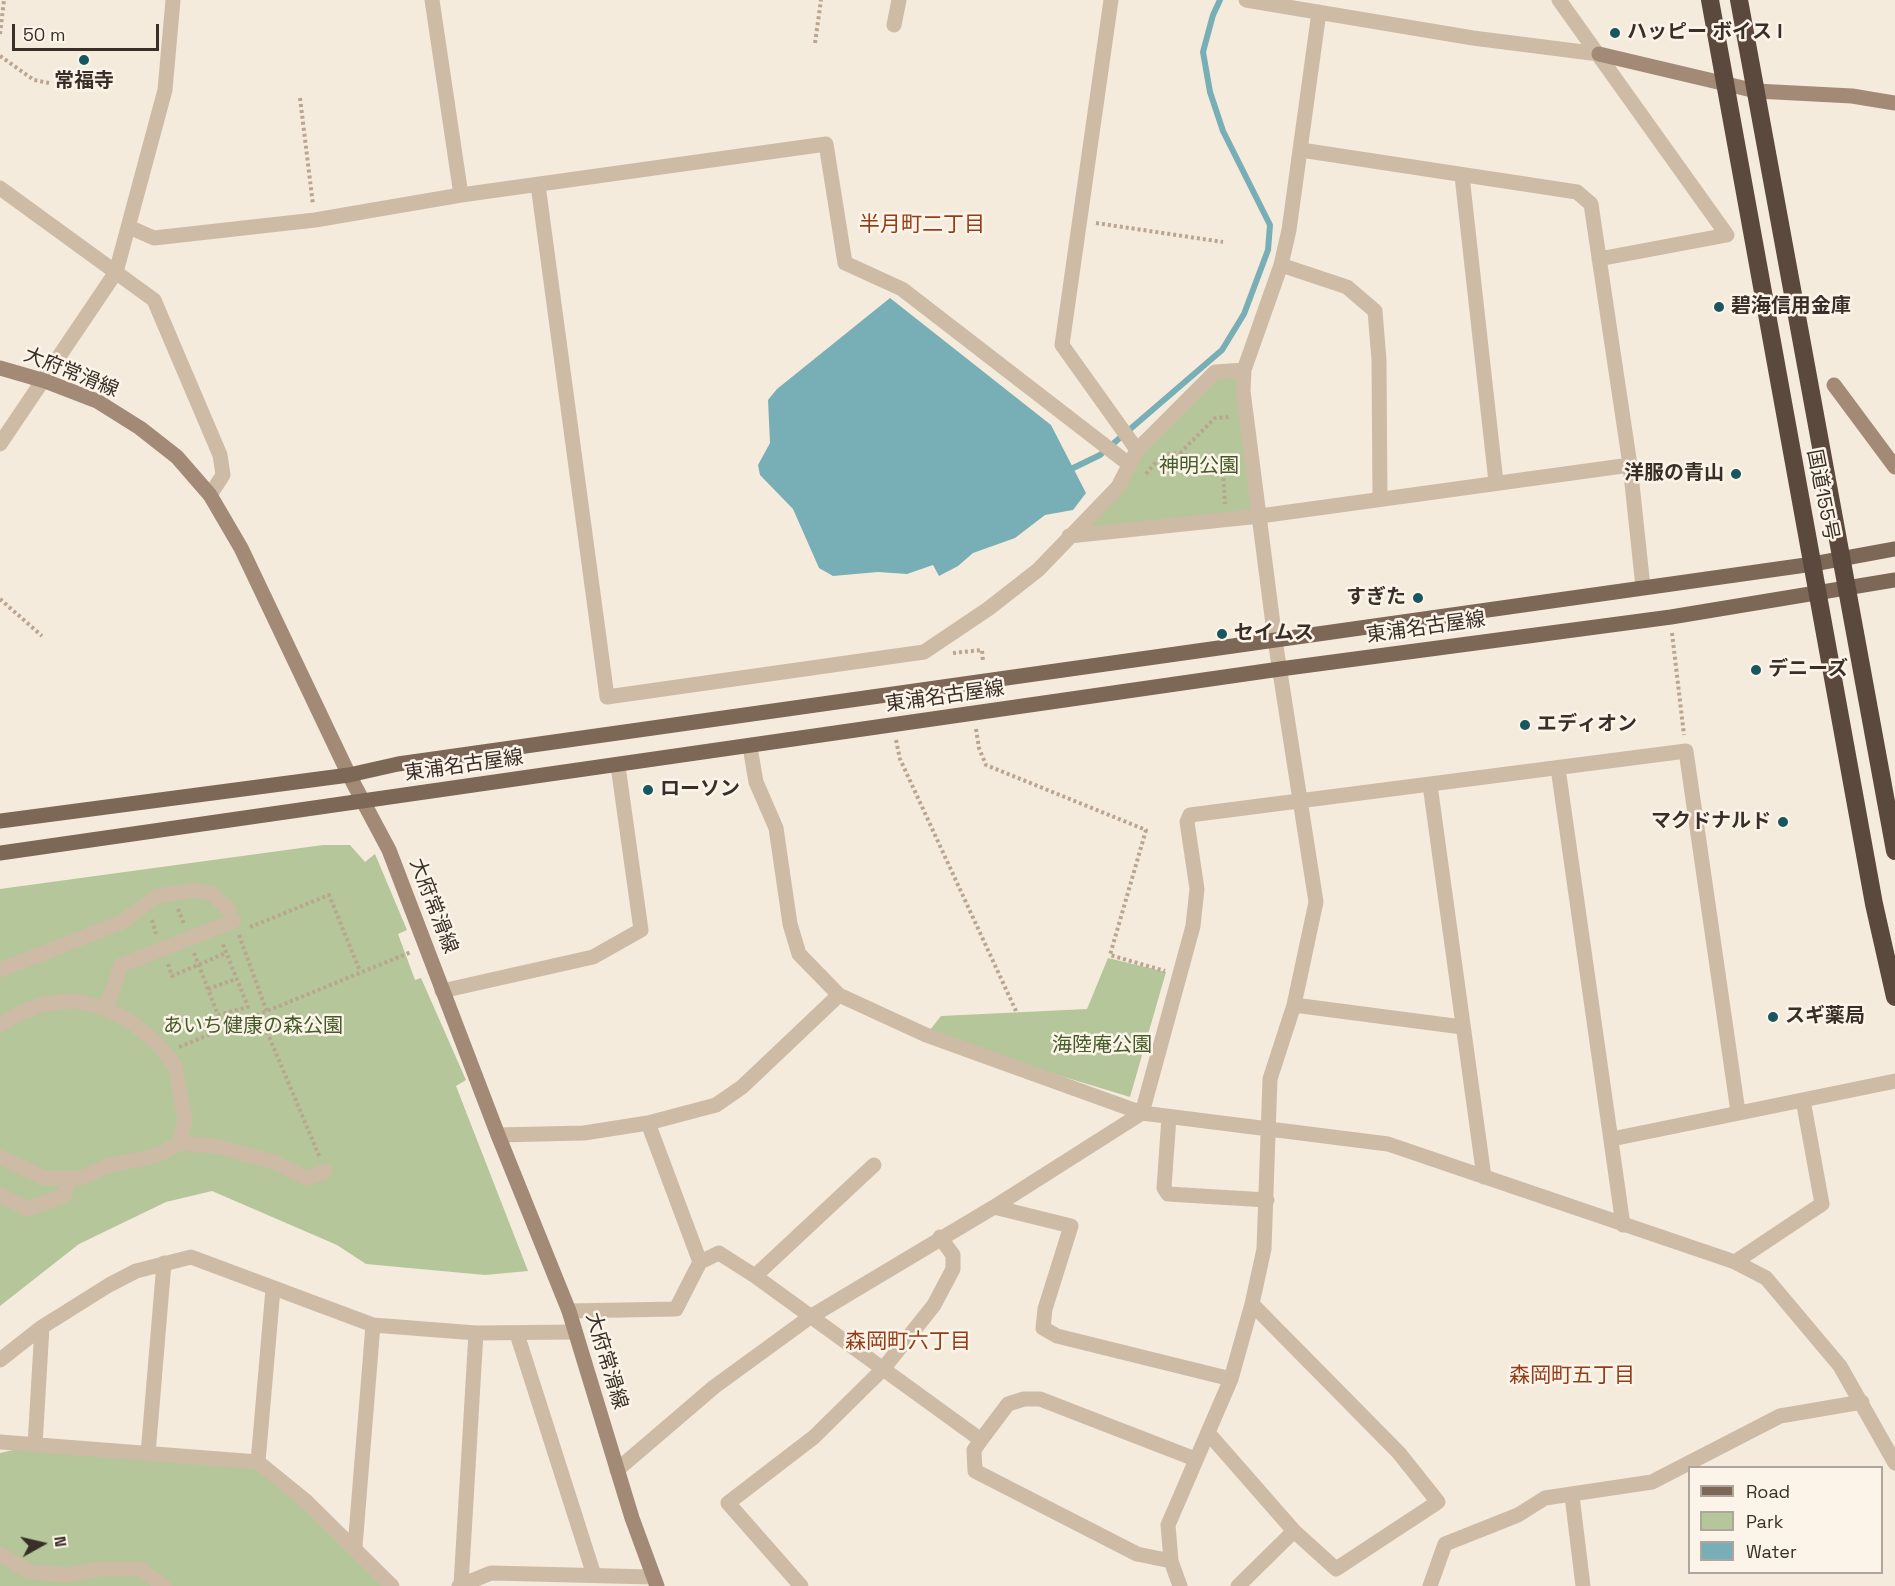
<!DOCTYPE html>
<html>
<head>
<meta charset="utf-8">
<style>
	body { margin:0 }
	#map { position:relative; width:1895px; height:1586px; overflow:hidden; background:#f5ebdc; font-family:"Space Grotesk",sans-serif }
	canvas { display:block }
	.legend { position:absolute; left:1688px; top:1466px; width:195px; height:108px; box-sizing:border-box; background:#fcf4e9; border:2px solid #aea59c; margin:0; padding:8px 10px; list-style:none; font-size:18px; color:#3a2f28 }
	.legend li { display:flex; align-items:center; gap:12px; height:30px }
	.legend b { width:30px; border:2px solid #aea59c }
	.north { position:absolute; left:12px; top:1514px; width:60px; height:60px; -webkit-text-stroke:4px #fcf4e9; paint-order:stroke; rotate:82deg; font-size:16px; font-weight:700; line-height:24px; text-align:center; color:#3a2f28 }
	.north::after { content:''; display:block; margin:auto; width:21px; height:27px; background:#3a2f28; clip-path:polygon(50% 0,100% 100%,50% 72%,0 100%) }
	.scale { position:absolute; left:12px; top:24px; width:147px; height:27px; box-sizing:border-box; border:3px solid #3a2f28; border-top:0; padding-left:8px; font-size:18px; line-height:21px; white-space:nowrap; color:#3a2f28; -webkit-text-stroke:4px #fcf4e9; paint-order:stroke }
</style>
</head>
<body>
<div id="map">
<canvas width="1895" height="1586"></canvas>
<ul class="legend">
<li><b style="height:8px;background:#7d6757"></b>Road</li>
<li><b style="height:16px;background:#b4c69a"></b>Park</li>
<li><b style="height:16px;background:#78aeb5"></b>Water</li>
</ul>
<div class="north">N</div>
<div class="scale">50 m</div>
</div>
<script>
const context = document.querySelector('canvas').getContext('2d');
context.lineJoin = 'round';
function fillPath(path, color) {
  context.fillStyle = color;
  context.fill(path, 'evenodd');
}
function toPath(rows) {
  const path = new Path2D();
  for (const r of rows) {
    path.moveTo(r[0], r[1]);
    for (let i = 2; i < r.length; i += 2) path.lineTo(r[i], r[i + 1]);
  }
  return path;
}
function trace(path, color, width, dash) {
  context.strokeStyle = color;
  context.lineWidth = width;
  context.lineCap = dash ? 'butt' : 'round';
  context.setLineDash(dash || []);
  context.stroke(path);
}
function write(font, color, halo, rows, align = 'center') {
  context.font = font + ' "Space Grotesk","Noto Sans JP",sans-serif';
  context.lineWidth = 5;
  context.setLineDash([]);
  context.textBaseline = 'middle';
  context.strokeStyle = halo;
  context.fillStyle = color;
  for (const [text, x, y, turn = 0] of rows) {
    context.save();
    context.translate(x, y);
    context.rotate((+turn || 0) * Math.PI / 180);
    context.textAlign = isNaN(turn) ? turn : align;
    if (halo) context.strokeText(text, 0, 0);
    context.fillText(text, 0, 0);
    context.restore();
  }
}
const green = toPath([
	[1244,370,1260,516,1069,536,1215,373],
	[323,845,350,845,365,862,375,854,407,930,398,934,415,980,421,978,466,1080,456,1086,528,1271,485,1275,366,1264,337,1245,212,1191,166,1202,79,1244,0,1306,0,889],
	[1108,958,1166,972,1130,1097,926,1035,941,1016,1087,1009],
	[35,1445,258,1462,392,1586,0,1586,0,1453]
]);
const water = toPath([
	[890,298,1051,425,1086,493,1073,510,1045,515,1015,538,973,553,958,566,939,576,933,565,907,574,878,572,833,576,819,568,793,509,760,475,758,465,770,443,768,400,777,389]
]);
const stream = toPath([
	[1067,471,1100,455,1222,350,1244,314,1268,250,1270,225,1223,131,1210,92,1203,52,1213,15,1220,0]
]);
const path = toPath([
	[0,34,4,0],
	[815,43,821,0],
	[0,56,34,80,49,83],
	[300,98,313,205],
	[1096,223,1223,242],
	[1180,453,1215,418,1231,417],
	[1146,474,1162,455,1180,453,1223,472,1225,504],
	[0,599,42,636],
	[1672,633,1684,735],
	[953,653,982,650,983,662],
	[976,729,979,748,986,765,1146,830,1110,955,1165,971],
	[896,740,900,759,1016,1011],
	[178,909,184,924],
	[152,920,156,934],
	[250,927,329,895,360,971],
	[239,935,267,1012],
	[194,953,218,1015,248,1007,222,942],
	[168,964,172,976,226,953],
	[208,989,236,979],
	[260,1015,320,1158],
	[179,1047,411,952]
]);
const street = toPath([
	[432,0,461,195],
	[1111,0,1062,345,1137,450],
	[1246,0,1473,38,1599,54],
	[1559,0,1727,235,1599,259],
	[894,25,899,0],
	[1301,150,1577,192,1591,204,1630,465,1643,587],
	[1462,176,1496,482],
	[538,185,607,697,924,652,988,609,1038,570,1118,487,1137,450,1215,372,1244,370],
	[0,188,154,300,220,455,223,475,210,495],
	[129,227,154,238,315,220,461,195,826,144,845,263,902,289,1130,465],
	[1281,265,1347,287,1375,311,1379,360,1380,499],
	[0,444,116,272,165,90,173,0],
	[1069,536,1260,516,1630,465],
	[750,747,756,782,776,828,790,924,799,954,839,995,926,1035,1142,1113,1388,1144,1735,1262,1766,1278,1840,1366,1895,1463],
	[1558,768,1623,1225],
	[1430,785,1484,1177],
	[0,970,122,922,157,896,194,890,212,894,230,911],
	[442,991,593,957,641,930,618,766],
	[1294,1005,1462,1027],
	[106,1009,121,965,234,921],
	[0,1025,16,1015,40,1005,58,1002,78,1001,106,1009,131,1022,156,1042,175,1066,185,1121,179,1143,166,1151,147,1158,109,1165,81,1178,44,1178,0,1157],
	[1169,1117,1164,1188,1168,1194,1267,1200],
	[498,1135,584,1133,648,1123,716,1105,742,1087,839,995],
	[1612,1139,1895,1081],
	[179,1143,216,1146,274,1162,307,1178,325,1171],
	[0,1195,28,1209,65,1195,68,1179],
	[994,1207,1071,1226,1045,1309,1043,1328,1057,1336,1231,1379],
	[700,1262,719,1253,755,1276,981,1440,974,1450,975,1471,1137,1554,1171,1561],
	[1735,1262,1822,1204,1803,1100],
	[755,1276,874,1165],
	[569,1311,676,1309,700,1262,648,1123],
	[517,1334,594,1575],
	[0,1360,42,1327,109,1285,136,1271,191,1257,373,1325,476,1333,574,1332],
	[1209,1434,1294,1531,1336,1569,1438,1502,1399,1453,1252,1304],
	[981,1440,1008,1404,1024,1399,1040,1399,1195,1459],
	[0,1442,258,1462,306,1501,392,1586],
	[35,1445,42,1327],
	[148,1454,164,1263],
	[258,1462,273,1289],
	[617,1470,714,1387,810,1317,994,1207,1142,1113,1193,926,1197,889,1187,822,1190,815,1686,751,1738,1112],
	[1572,1496,1583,1586],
	[355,1547,373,1325],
	[0,1554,30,1572,67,1575,100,1569,140,1569,164,1586],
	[461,1585,476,1333],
	[459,1586,491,1573,652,1577],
	[801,1586,728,1503,814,1437,883,1369,934,1305,953,1269,953,1255,940,1237],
	[1180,1586,1171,1561,1168,1525,1231,1379,1252,1304,1264,1249,1270,1079,1294,1005,1316,902,1275,640,1243,391,1244,370,1281,265,1289,230,1319,12],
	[1238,1586,1294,1531],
	[1430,1586,1445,1544,1518,1515,1545,1498,1652,1482,1780,1416,1862,1402]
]);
const secondary = toPath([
	[1599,54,1756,91,1852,96,1895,103],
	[0,368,45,381,97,401,140,428,177,457,210,495,241,548,349,775,389,850,498,1135,569,1311,632,1518,657,1586],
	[1834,385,1895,467]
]);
const primary = toPath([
	[0,821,349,775,398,764,1813,564,1895,549],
	[0,853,1280,669,1671,617,1895,580]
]);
const highway = toPath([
	[1710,0,1874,904,1895,997],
	[1739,0,1895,851]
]);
const markers = [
	[1615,33,6,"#195760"],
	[84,60,6,"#195760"],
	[1719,307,6,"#195760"],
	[1736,474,6,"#195760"],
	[1418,598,6,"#195760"],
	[1222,634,6,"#195760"],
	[1756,670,6,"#195760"],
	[1525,725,6,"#195760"],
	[648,790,6,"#195760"],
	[1783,822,6,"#195760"],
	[1773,1017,6,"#195760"]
];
const poiNames = [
	["ハッピー ボイス I",1627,33],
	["常福寺",84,82,"center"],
	["碧海信用金庫",1731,307],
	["洋服の青山",1724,474,"right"],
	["すぎた",1406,598,"right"],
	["セイムス",1234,634],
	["デニーズ",1768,670],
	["エディオン",1537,725],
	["ローソン",660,790],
	["マクドナルド",1771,822,"right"],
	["スギ薬局",1785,1017]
];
const streetNames = [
	["大府常滑線",71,373,22],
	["国道155号",1822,495,79],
	["東浦名古屋線",1426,628,-8],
	["東浦名古屋線",945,697,-8],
	["東浦名古屋線",464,766,-8],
	["大府常滑線",433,906,69],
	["大府常滑線",606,1361,73]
];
const parkNames = [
	["神明公園",1199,467],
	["あいち健康の森公園",253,1027],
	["海陸庵公園",1102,1046]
];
const neighbourhoodNames = [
	["半月町二丁目",922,225],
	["森岡町六丁目",908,1342],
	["森岡町五丁目",1572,1376]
];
fillPath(green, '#b4c69a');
fillPath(water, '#78aeb5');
trace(stream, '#78aeb5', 6);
trace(path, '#baa590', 4, [3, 3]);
trace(street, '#cebba6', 15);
trace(secondary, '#a28a77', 15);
trace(primary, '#7d6757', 15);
trace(highway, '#5c493e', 18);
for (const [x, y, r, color] of markers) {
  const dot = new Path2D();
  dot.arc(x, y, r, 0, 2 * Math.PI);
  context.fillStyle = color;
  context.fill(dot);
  trace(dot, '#fcf4e9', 2);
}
write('bold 20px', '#3a2f28', '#fcf4e9', poiNames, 'left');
write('20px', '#3a2f28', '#fcf4e9', streetNames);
write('20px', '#455b29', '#fcf4e9', parkNames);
write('21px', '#923d18', '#fcf4e9', neighbourhoodNames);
</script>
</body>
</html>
